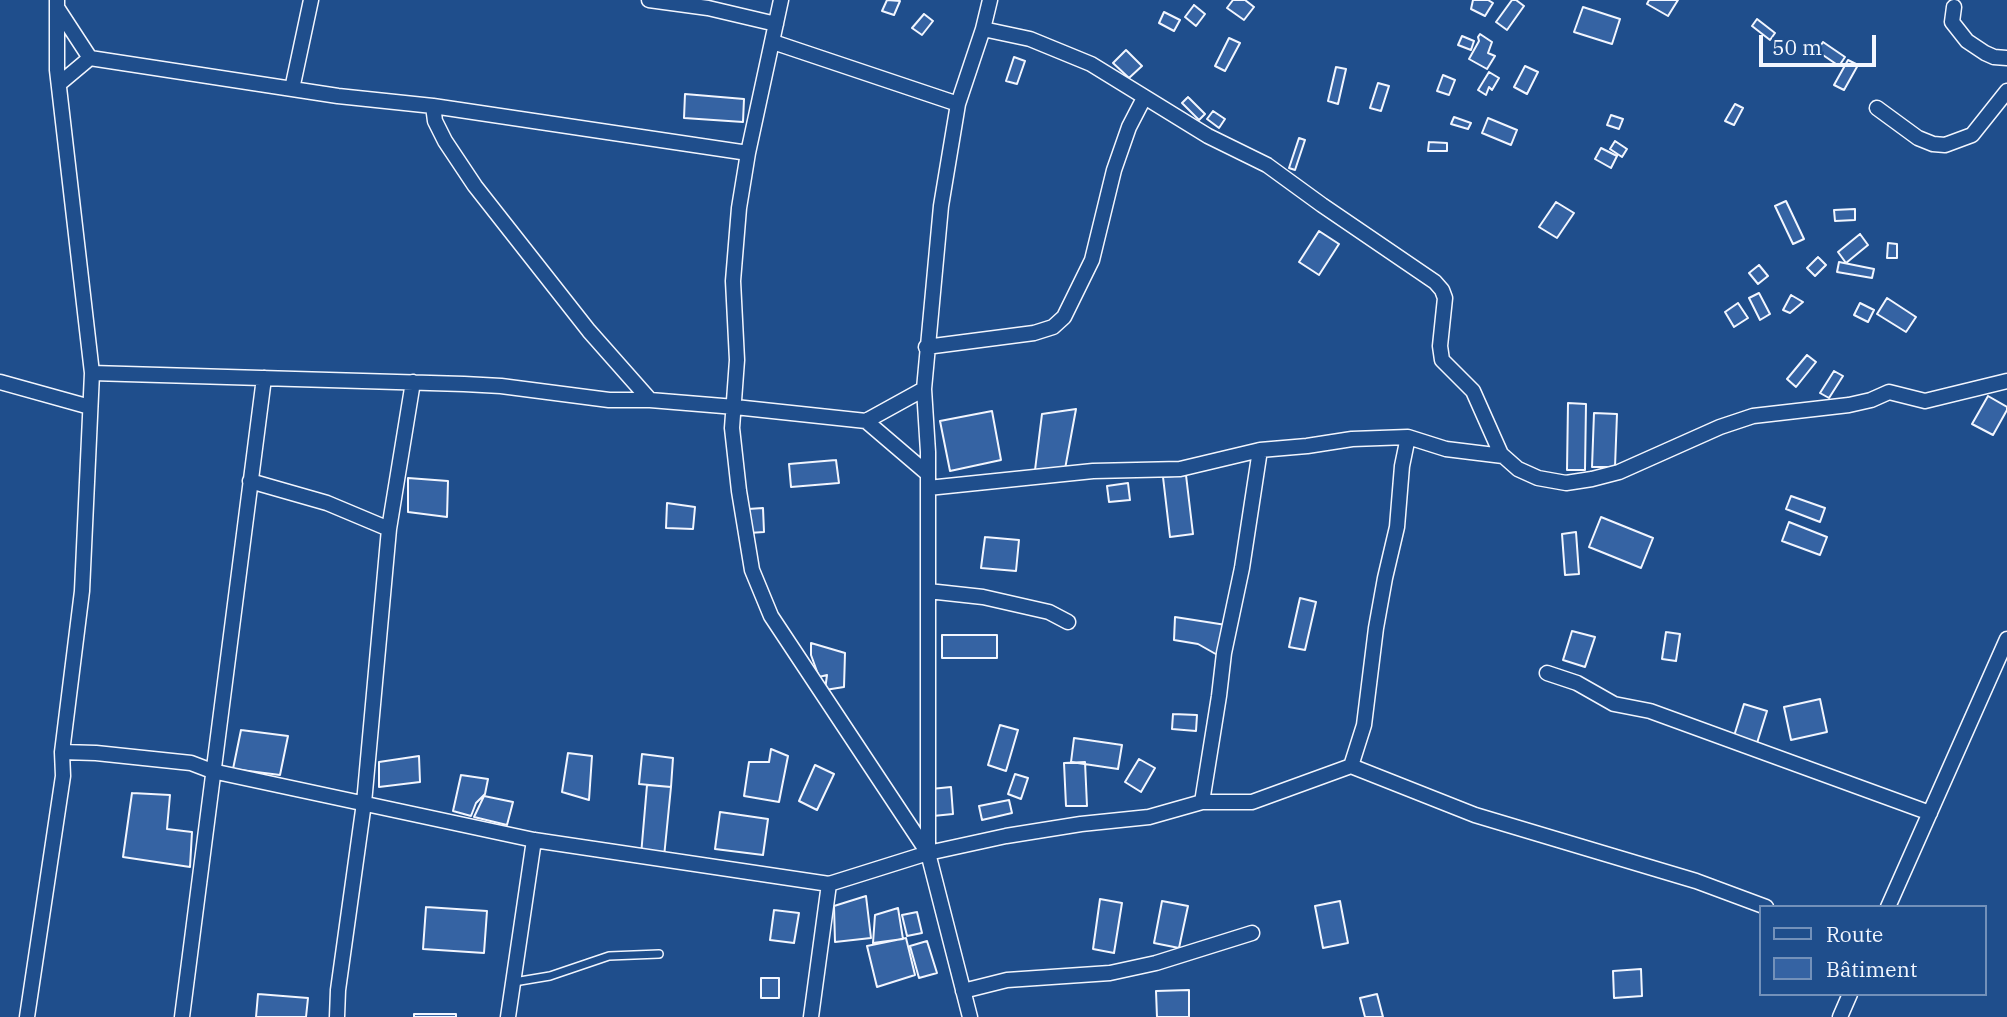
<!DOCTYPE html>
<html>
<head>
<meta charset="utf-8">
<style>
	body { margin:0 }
	#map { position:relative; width:2007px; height:1017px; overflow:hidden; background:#1f4e8c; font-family:"IBM Plex Serif",serif }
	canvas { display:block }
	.legend { position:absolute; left:1759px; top:905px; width:228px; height:91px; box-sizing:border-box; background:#1f4e8c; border:2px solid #7391ba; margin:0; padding:9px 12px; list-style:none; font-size:21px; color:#f2f6ff }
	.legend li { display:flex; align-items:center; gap:14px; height:35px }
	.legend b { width:35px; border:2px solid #7391ba }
	.scale { position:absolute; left:1759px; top:35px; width:117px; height:32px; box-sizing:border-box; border:4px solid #f2f6ff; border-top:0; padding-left:9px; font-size:21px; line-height:24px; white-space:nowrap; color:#f2f6ff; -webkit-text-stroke:5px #1f4e8c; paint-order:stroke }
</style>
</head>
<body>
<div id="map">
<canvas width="2007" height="1017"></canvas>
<ul class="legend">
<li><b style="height:9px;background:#1f4e8c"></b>Route</li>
<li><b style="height:19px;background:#3563a3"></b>Bâtiment</li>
</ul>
<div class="scale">50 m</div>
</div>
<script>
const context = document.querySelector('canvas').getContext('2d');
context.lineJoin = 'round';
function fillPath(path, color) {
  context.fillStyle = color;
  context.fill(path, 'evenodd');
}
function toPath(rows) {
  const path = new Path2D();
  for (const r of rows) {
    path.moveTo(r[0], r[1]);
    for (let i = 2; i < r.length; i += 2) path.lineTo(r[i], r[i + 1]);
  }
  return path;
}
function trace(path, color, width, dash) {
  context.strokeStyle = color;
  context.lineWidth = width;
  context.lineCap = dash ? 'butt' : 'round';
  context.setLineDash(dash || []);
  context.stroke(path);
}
const building = toPath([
	[887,0,900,1,894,15,882,11,887,0],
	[1233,0,1245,0,1254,7,1244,20,1227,8,1233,0],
	[1473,0,1488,0,1493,3,1485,16,1471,9,1473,0],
	[1512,0,1516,0,1524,6,1507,30,1496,22,1512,0],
	[1649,0,1678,0,1668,16,1647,4,1649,0],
	[1194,5,1205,14,1196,26,1185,17,1194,5],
	[1583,7,1620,19,1612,44,1574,32,1583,7],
	[1164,12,1180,20,1174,31,1159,23,1164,12],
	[924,14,933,21,922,35,912,28,924,14],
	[1757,19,1775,33,1770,40,1752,26,1757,19],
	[1480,34,1492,42,1488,53,1495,56,1487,69,1469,59,1479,41,1478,37,1480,34],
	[1462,36,1474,41,1471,50,1458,45,1462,36],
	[1229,38,1240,43,1225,71,1215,66,1229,38],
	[1823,42,1845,57,1839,66,1817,51,1823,42],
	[1126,50,1142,66,1129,78,1113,63,1126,50],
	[1014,57,1025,61,1017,84,1006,81,1014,57],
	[1848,60,1858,65,1844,90,1834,85,1848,60],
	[1525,66,1538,72,1527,94,1514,87,1525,66],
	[1336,67,1346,69,1338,104,1328,101,1336,67],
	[1489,72,1499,78,1492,90,1489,87,1486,95,1478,90,1489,72],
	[1443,75,1455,80,1449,95,1437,91,1443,75],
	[1378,83,1389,86,1381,111,1370,108,1378,83],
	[685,94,744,99,743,122,684,118,685,94],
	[1188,97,1205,114,1199,120,1182,103,1188,97],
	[1735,104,1743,108,1734,125,1725,121,1735,104],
	[1213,111,1225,119,1219,128,1207,119,1213,111],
	[1611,115,1623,119,1619,129,1607,125,1611,115],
	[1454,117,1471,123,1468,129,1451,124,1454,117],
	[1488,118,1517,130,1511,145,1482,133,1488,118],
	[1299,138,1305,140,1295,170,1289,168,1299,138],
	[1615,141,1627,149,1622,157,1610,149,1615,141],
	[1429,142,1447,143,1447,151,1428,151,1429,142],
	[1601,148,1617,156,1611,168,1595,159,1601,148],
	[1786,201,1804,239,1793,244,1775,206,1786,201],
	[1556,202,1574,213,1557,238,1539,227,1556,202],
	[1855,209,1855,220,1835,221,1834,210,1855,209],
	[1319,231,1339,244,1319,275,1299,262,1319,231],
	[1860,234,1868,245,1846,263,1838,252,1860,234],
	[1888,243,1897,244,1897,258,1887,258,1888,243],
	[1818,257,1826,265,1815,276,1807,268,1818,257],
	[1839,262,1874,269,1872,278,1837,272,1839,262],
	[1759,265,1768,276,1758,284,1749,273,1759,265],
	[1759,293,1770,314,1760,320,1749,298,1759,293],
	[1791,295,1803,302,1790,313,1783,310,1791,295],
	[1887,298,1916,317,1906,332,1877,314,1887,298],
	[1738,303,1748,318,1734,327,1725,312,1738,303],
	[1860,303,1874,310,1868,322,1854,315,1860,303],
	[1807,355,1816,362,1796,387,1787,379,1807,355],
	[1834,371,1843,376,1829,398,1820,393,1834,371],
	[1988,396,2007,407,2007,410,1993,435,1972,424,1988,396],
	[1568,403,1586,404,1585,470,1567,470,1568,403],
	[1076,409,1065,469,1035,470,1042,414,1076,409],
	[992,411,1001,460,950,471,940,421,992,411],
	[1594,413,1617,414,1615,467,1592,467,1594,413],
	[836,460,839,483,791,487,789,464,836,460],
	[1186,475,1193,534,1170,537,1163,477,1186,475],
	[408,478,448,481,447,517,408,512,408,478],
	[1128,483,1130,500,1109,502,1107,486,1128,483],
	[1791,496,1825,508,1820,522,1786,509,1791,496],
	[667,503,695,507,693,529,666,528,667,503],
	[763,508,764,532,749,533,748,509,763,508],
	[1601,517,1653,538,1641,568,1589,547,1601,517],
	[1789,522,1827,537,1820,555,1782,541,1789,522],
	[1576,532,1579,574,1565,575,1562,534,1576,532],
	[985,537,1019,540,1016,571,981,568,985,537],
	[1300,598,1316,602,1305,650,1289,647,1300,598],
	[1175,617,1226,625,1221,657,1198,644,1174,640,1175,617],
	[1572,631,1595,637,1585,667,1563,660,1572,631],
	[1666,632,1680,634,1676,661,1662,659,1666,632],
	[942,635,997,635,997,658,942,658,942,635],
	[811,643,845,653,844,687,825,690,827,675,819,677,811,655,811,643],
	[1820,699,1827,732,1791,740,1784,707,1820,699],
	[1744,704,1767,711,1757,743,1734,736,1744,704],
	[1173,714,1197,715,1196,731,1172,729,1173,714],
	[1000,725,1018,730,1006,771,988,765,1000,725],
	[241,730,288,736,280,775,233,769,241,730],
	[1074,738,1122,745,1118,769,1071,762,1074,738],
	[771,749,788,756,779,802,744,796,749,762,769,762,771,749],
	[568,753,592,756,589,800,562,792,568,753],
	[642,754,673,758,671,787,639,784,642,754],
	[419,756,420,782,379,787,379,762,419,756],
	[1139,759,1155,768,1141,792,1125,782,1139,759],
	[1085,762,1087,806,1066,806,1064,763,1085,762],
	[815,765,834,774,817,810,799,801,815,765],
	[1015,774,1028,778,1021,799,1008,794,1015,774],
	[461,775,488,779,485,794,476,803,471,816,453,811,461,775],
	[647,785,671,787,664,857,641,855,647,785],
	[951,787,953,814,933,816,931,789,951,787],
	[132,793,170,795,167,829,192,832,190,867,123,857,132,793],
	[484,796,513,802,507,825,474,817,484,796],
	[1009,800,1012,813,982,820,979,806,1009,800],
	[720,812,768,819,763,855,715,849,720,812],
	[866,896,871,938,835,942,834,906,866,896],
	[1100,899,1122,903,1114,953,1093,949,1100,899],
	[1162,901,1188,906,1179,948,1154,943,1162,901],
	[1340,901,1348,943,1323,948,1315,906,1340,901],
	[426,907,487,911,484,953,423,949,426,907],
	[898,908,903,939,873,943,875,915,898,908],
	[774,910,799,913,794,943,770,940,774,910],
	[917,912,922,933,907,936,902,915,917,912],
	[906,938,915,975,877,987,867,946,906,938],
	[927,941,937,973,919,978,910,946,927,941],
	[1641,969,1642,996,1614,998,1613,971,1641,969],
	[761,978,779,978,779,998,761,998,761,978],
	[1189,990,1189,1017,1157,1017,1156,991,1189,990],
	[258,994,308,998,306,1017,256,1017,258,994],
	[1377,994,1383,1017,1365,1017,1360,998,1377,994],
	[414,1014,456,1014,456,1017,414,1017,414,1014]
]);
const lane = toPath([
	[514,982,550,976,609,956,659,954]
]);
const street = toPath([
	[649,0,708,8,776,24],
	[781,0,748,153,739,208,733,281,737,360,732,428,739,491,752,570,771,616,928,853,1006,836,1081,824,1149,817,1202,802,1252,802,1351,766,1475,815,1696,881,1766,907],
	[1954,7,1952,22,1967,41,1985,53,1994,57,2007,58],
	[58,9,90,58,338,96,433,106,748,153],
	[983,29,1030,39,1091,64,1208,136,1267,165,1322,205,1435,282,1442,290,1445,298,1440,346,1442,360,1473,391,1501,454,1518,469,1538,478,1566,483,1592,479,1619,472,1720,427,1753,416,1849,405,1871,400,1889,392,1925,401,2007,381],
	[773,42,958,104],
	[59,84,90,58],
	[292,89,311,0],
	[433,106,435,121,445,141,475,186,589,331,650,400],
	[1877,108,1918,138,1933,144,1945,145,1972,135,2007,91],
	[926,347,1034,333,1053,327,1064,317,1092,260,1114,170,1129,127,1144,98],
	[92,373,464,384,501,386,609,400,650,400,735,407,866,421,928,474],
	[0,382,90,407],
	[866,421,924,389],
	[250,481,327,503,389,529],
	[928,488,1093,471,1180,469,1260,450],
	[928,591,983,597,1049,612,1068,622],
	[1547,673,1577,683,1614,704,1650,711,1930,813],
	[62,752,96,753,191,763,212,771,534,840,829,884,928,853],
	[1351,766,1364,725,1376,628,1385,578,1397,527,1402,466,1408,437],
	[1202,802,1219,696,1224,653,1242,568,1260,450,1307,446,1352,439,1408,437,1446,449,1503,456],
	[1888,907,2007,639],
	[963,991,1007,980,1110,973,1156,963,1252,933],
	[27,1017,63,776,62,752,82,591,92,373,57,70,57,0],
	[182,1017,264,378],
	[337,1017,338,990,364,803,389,529,413,382],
	[508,1017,534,840],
	[811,1017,829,884],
	[970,1017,928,853,928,452,924,389,941,206,958,104,983,29,990,0],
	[1840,1017,1850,994]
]);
fillPath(building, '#3563a3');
trace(building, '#f2f6ff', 2);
trace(lane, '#f2f6ff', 10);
trace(street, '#f2f6ff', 17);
trace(lane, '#1f4e8c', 7);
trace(street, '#1f4e8c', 14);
</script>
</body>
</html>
